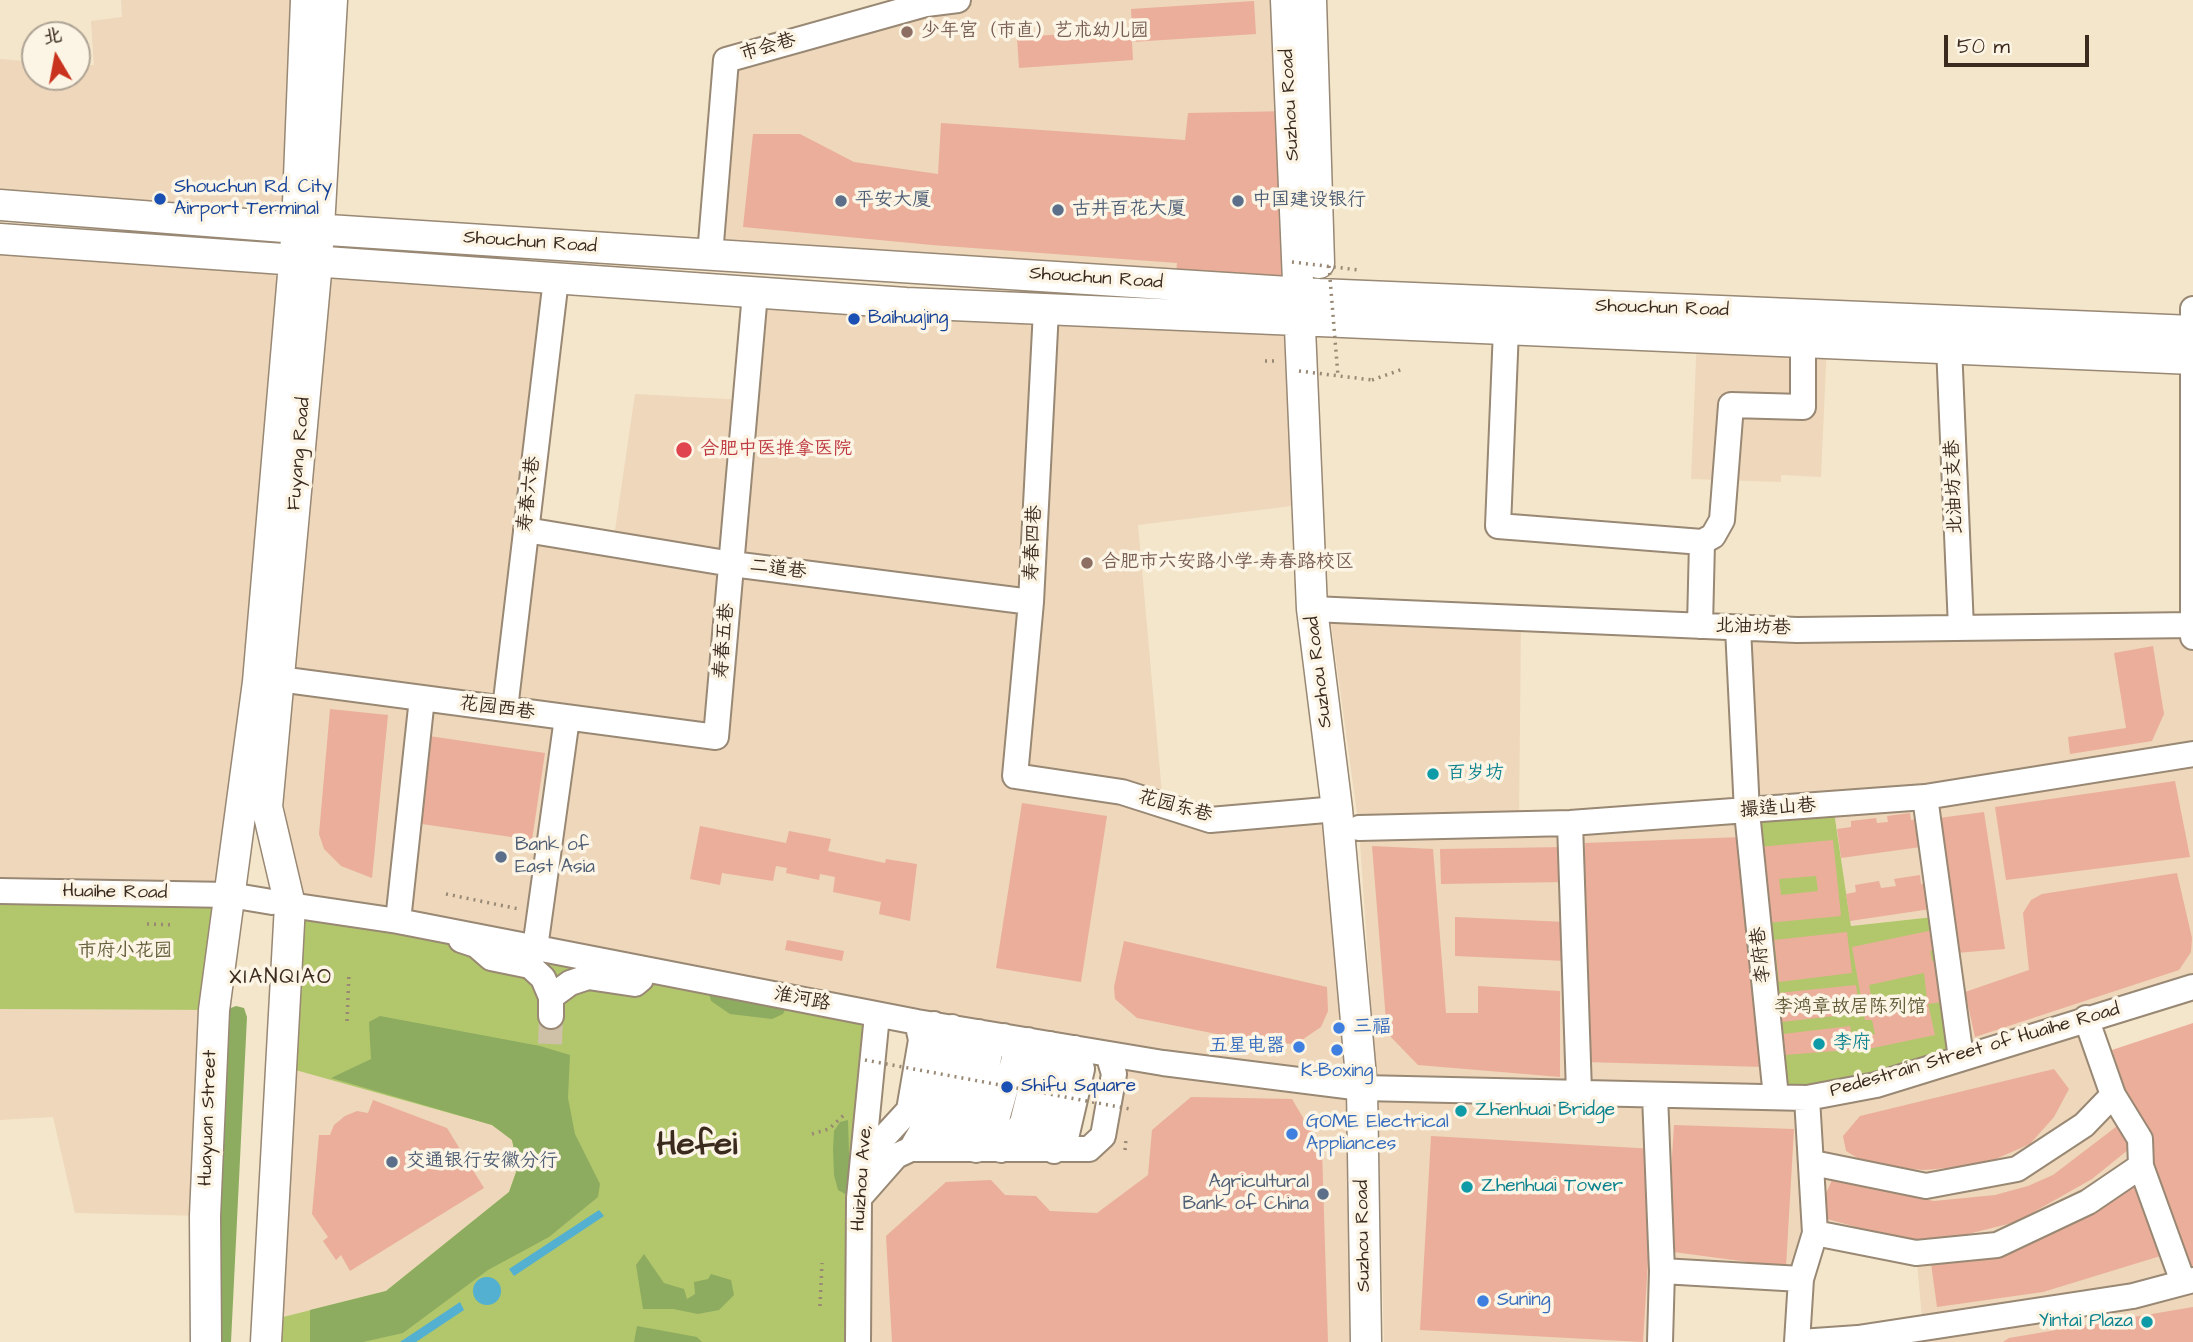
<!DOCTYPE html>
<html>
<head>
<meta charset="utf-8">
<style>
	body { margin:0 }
	#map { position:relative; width:2193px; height:1342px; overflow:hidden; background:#f4e6cb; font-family:"Architects Daughter","LXGW WenKai TC",sans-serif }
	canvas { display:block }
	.north { position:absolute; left:21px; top:21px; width:70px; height:70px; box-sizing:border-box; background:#fcf5e5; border:2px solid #afa495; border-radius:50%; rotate:350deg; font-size:19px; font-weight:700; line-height:28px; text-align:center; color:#3b2a1e }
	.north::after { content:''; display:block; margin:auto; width:24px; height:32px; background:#c8321e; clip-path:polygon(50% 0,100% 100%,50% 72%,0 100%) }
	.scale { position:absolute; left:1944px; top:35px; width:145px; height:32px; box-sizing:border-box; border:4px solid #3b2a1e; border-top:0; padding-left:9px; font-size:21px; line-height:24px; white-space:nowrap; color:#3b2a1e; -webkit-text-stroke:5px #fcf5e5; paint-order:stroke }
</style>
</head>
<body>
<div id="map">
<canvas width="2193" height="1342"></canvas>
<div class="north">北</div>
<div class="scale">50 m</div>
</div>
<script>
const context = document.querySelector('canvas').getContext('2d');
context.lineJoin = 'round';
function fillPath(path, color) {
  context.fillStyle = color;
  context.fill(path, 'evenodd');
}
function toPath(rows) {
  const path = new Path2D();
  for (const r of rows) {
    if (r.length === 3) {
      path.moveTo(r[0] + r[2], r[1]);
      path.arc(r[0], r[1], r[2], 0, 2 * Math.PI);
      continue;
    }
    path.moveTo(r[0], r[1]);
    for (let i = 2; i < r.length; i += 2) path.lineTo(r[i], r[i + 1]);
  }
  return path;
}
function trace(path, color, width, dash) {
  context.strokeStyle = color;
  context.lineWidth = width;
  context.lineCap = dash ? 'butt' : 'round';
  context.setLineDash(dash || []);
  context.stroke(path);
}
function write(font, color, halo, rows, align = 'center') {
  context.font = font + ' "Architects Daughter","LXGW WenKai TC",sans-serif';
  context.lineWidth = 7;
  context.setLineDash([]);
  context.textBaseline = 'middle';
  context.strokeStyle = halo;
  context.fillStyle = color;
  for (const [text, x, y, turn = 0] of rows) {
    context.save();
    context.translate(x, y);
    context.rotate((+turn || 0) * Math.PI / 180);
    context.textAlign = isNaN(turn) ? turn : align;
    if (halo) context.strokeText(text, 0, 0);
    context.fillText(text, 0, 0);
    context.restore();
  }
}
const built = toPath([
	[121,0,306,0,297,228,0,205,0,59,35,62,35,77,77,77,77,65,94,65,91,21,122,17],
	[958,0,1286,0,1300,292,710,255,726,60],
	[0,239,294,260,230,895,0,891],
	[317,262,556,279,526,529,613,544,635,394,746,400,755,293,1301,320,1308,504,1138,525,1163,805,1210,820,1337,809,1366,1342,858,1342,859,1198,896,1156,1089,1149,1108,1054,290,905,274,845],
	[1697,337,1827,343,1821,477,1781,475,1781,482,1691,479],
	[2193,359,2193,987,2087,1018,2193,1280,2193,1342,1800,1342,1923,1328,1916,1253,1816,1233,1801,1279,1662,1271,1660,1342,1384,1342,1377,1088,1359,828,1329,609,1521,618,1519,824,1746,812,1738,628,2191,625],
	[1833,805,1851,926,1941,916,1776,1097],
	[0,1009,214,1010,205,1216,75,1213,53,1117,0,1120],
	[281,1066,492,1125,512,1140,518,1166,509,1192,386,1291,267,1321]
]);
const green = toPath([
	[1833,805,1851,926,1942,916,1961,1058,1776,1097,1747,812],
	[0,891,230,895,214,1010,0,1009],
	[290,905,877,1015,858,1342,266,1342,267,1321,386,1291,509,1192,518,1166,512,1140,492,1125,281,1066]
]);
const forest = toPath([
	[708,989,789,1002,783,1014,772,1019,730,1014,711,1001],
	[236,1006,244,1008,247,1017,231,1342,209,1342,228,1009],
	[380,1016,540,1046,570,1055,568,1098,575,1134,600,1184,598,1197,549,1237,488,1270,403,1333,363,1342,310,1342,310,1310,386,1291,509,1192,518,1167,512,1140,492,1125,331,1078,371,1059,369,1022],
	[848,1120,850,1183,847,1195,838,1190,834,1175,833,1149,834,1131,840,1122],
	[644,1254,664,1283,684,1289,687,1299,695,1294,694,1282,708,1279,711,1274,731,1280,734,1295,719,1310,698,1314,673,1309,643,1309,636,1265],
	[637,1326,697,1337,702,1342,634,1342]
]);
const water = toPath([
	[599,1210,604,1216,514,1276,509,1269],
	[487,1291,14],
	[460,1302,464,1310,416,1342,400,1342]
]);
const building = toPath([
	[1254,1,1256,34,1132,42,1133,60,1019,68,1017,37,1132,30,1131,9],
	[1291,111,1300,292,1175,284,1177,263,932,245,743,227,753,134,800,134,854,162,938,174,941,123,1185,140,1188,113],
	[2153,646,2164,714,2152,741,2070,754,2068,737,2126,728,2114,653],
	[330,709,388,715,372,878,341,866,324,849,319,834],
	[429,736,545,753,532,840,415,823],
	[2175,781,2190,857,2006,880,1995,807],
	[1022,803,1107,816,1081,982,996,968],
	[1984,812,2005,949,1956,953,1939,818],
	[1910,813,1911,820,1924,818,1928,846,1841,858,1837,829,1851,827,1851,821,1876,818,1877,823,1888,822,1887,816],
	[700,826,786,843,789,831,831,839,828,851,885,863,886,859,917,864,910,921,879,914,881,902,833,892,835,877,820,874,819,880,786,873,787,868,776,866,773,881,722,873,720,885,690,879],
	[1742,837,1765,1067,1584,1062,1585,843],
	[1833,840,1841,916,1767,923,1759,847],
	[1816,876,1818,891,1781,895,1779,879],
	[1372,846,1433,849,1446,1013,1478,1013,1478,986,1560,991,1560,1077,1418,1065,1387,1033],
	[1565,847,1566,882,1441,884,1440,849],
	[2177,873,2192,938,2191,952,2179,970,1975,1037,1965,992,2029,970,2023,913,2031,900,2042,894],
	[1920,875,1921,884,1932,882,1937,908,1850,921,1846,894,1856,892,1855,885,1879,881,1881,888,1896,886,1894,879],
	[1455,917,1566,922,1567,961,1455,956],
	[1938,929,1943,949,1930,951,1932,961,1942,960,1949,1001,1928,1004,1935,1035,1873,1048,1785,1055,1783,1034,1850,1026,1852,1037,1875,1034,1872,1020,1865,1020,1852,947],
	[1924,973,1927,1000,1874,1011,1869,985],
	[1847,932,1852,973,1779,982,1774,940],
	[787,940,844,951,842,961,785,950],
	[1124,941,1327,987,1328,1011,1321,1027,1296,1044,1256,1042,1137,1018,1115,999,1114,987],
	[1856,985,1860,1013,1782,1022,1778,993],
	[2193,1023,2193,1268,2186,1270,2112,1050],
	[2054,1069,2069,1089,2054,1117,2030,1144,1982,1165,1924,1170,1869,1165,1846,1151,1843,1136,1860,1116],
	[1191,1097,1292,1099,1322,1150,1328,1342,892,1342,886,1236,946,1182,991,1180,1005,1195,1036,1196,1050,1211,1097,1213,1148,1175,1152,1130],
	[373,1100,447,1128,484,1188,350,1271,341,1255,336,1260,323,1241,328,1237,312,1214,319,1135,330,1135,334,1125,345,1116,357,1111,368,1113],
	[2125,1120,2139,1141,2092,1179,2016,1222,1948,1239,1900,1239,1816,1216,1832,1180,1934,1201,1995,1195,2028,1186,2053,1175],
	[1674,1125,1794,1129,1786,1267,1666,1251],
	[1431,1136,1655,1149,1643,1342,1420,1330],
	[2133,1181,2167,1254,2043,1292,1937,1307,1931,1263,1980,1259,2038,1238,2068,1225],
	[2193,1307,2193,1342,2003,1342,2009,1338]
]);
const minorTunnel = toPath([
	[550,1044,551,1016]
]);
const path = toPath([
	[1265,361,1277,361],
	[1372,380,1403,369],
	[446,894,519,909],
	[147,924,174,925],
	[347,1021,349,973],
	[812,1134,829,1129,846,1113],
	[1125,1150,1126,1139],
	[820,1306,822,1263]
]);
const minor = toPath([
	[710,255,726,60,926,4,958,0],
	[2193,309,2193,637],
	[1046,310,1031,602,1015,776,1122,792,1210,820,1337,809],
	[1506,329,1498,526,1702,542,1713,536,1722,520,1731,405,1803,407,1803,342],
	[1949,346,1961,628],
	[526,530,732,564,1031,602],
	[1312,609,1797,630,2193,625],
	[1700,626,1702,542],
	[1738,628,1747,812,1776,1097],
	[279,679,716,737,755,293],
	[505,709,556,279],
	[1925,797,1961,1058],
	[1570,823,1579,1092],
	[1359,828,1570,823,1925,797,2193,754],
	[0,891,230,895,272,902],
	[290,905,398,921,917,1022,1163,1063,1362,1088,1807,1098,1876,1085,2193,987],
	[398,921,422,698],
	[461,940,476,945,491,958,530,966,543,978,551,997,551,1016],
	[535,948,567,718],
	[551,997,570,983,588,977,635,984,641,979],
	[1655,1095,1662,1271,1660,1342],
	[2113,1095,2140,1139,2141,1166,2183,1282],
	[911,1149,930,1116,943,1049,934,1024],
	[933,1149,953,1117,967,1052,952,1027],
	[951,1149,975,1123,990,1053,979,1032],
	[1028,1149,1045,1128,1060,1060,1050,1044],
	[976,1150,996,1123,1015,1055,1004,1036],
	[1001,1150,1022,1123,1038,1058,1028,1040],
	[1054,1151,1066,1138,1082,1069,1075,1048],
	[864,1159,909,1110,921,1040,917,1022],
	[1813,1163,1926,1186,2017,1169,2084,1125,2113,1095,2086,1018],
	[859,1198,896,1156,911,1149,1089,1149,1103,1136,1114,1074,1108,1054],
	[1815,1233,1916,1253,1997,1245,2088,1202,2141,1166],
	[1662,1271,1801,1279],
	[858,1342,859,1198,877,1015],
	[1797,1342,1801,1279,1815,1233,1807,1098],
	[1800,1342,1858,1338,2133,1296,2193,1280]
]);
const major = toPath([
	[1286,0,1312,609,1337,809,1362,1088,1366,1342],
	[1311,0,1319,263],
	[0,205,297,228,1319,294,2193,331],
	[0,239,906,303,2193,359],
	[206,1342,205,1216,214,1010,258,682,297,228,306,0],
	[266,1342,290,905,267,807,317,262,332,0]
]);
const pathBridge = toPath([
	[1292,262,1359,270],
	[1329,266,1338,376],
	[1299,371,1372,380],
	[865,1060,1130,1109]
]);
const markers = [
	[907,32,7,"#8d6e63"],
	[160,199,7,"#1a4fb4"],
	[841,201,7,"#5c6f8a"],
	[1238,201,7,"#5c6f8a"],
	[1058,210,7,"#5c6f8a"],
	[854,319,7,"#1a4fb4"],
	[684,450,9,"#e0444e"],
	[1087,563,7,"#8d6e63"],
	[1433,774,7,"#0f9aa8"],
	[501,857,7,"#5c6f8a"],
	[1339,1028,7,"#3f7fe0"],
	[1819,1044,7,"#0f9aa8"],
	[1299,1047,7,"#3f7fe0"],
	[1337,1050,7,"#3f7fe0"],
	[1007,1087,7,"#1a4fb4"],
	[1461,1111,7,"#0f9aa8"],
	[1292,1134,7,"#3f7fe0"],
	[392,1162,7,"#5c6f8a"],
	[1467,1187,7,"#0f9aa8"],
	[1323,1194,7,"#5c6f8a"],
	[1483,1301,7,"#3f7fe0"],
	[2147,1322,7,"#0f9aa8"]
];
const educationNames = [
	["少年宫（市直）艺术幼儿园",921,32],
	["合肥市六安路小学-寿春路校区",1101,563]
];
const streetNames = [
	["市会巷",768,48,-16],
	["Suzhou Road",1291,105,-93],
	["Shouchun Road",530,243,4],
	["Shouchun Road",1096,279,4],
	["Shouchun Road",1662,309,2],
	["Fuyang Road",300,454,-85],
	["北油坊支巷",1955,487,-92],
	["寿春六巷",530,494,-83],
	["寿春四巷",1034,543,-87],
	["二道巷",778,570,7],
	["北油坊巷",1753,628,2],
	["寿春五巷",725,641,-85],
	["Suzhou Road",1320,672,-97],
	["花园西巷",497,709,8],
	["花园东巷",1175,807,15],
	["撮造山巷",1778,809,-4],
	["Huaihe Road",115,893,1],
	["李府巷",1762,955,-96],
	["淮河路",802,1000,11],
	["Pedestrain Street of Huaihe Road",1975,1051,-16],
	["Huayuan Street",209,1118,-88],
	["Huizhou Ave,",863,1178,-86],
	["Suzhou Road",1364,1236,-91]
];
const transitNames = [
	["Shouchun Rd. City",174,188],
	["Airport Terminal",174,210],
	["Baihuajing",868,319],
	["Shifu Square",1021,1087]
];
const serviceNames = [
	["平安大厦",855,201],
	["中国建设银行",1252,201],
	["古井百花大厦",1072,210],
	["Bank of",515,846],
	["East Asia",515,868],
	["交通银行安徽分行",406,1162],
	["Agricultural",1309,1183,"right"],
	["Bank of China",1309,1205,"right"]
];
const healthNames = [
	["合肥中医推拿医院",700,450]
];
const cultureNames = [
	["百岁坊",1447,774],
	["李府",1833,1044],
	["Zhenhuai Bridge",1475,1111],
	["Zhenhuai Tower",1481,1187],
	["Yintai Plaza",2133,1322,"right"]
];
const parkNames = [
	["市府小花园",125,952],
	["李鸿章故居陈列馆",1850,1008]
];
const shopNames = [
	["三福",1353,1028],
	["五星电器",1285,1047,"right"],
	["K-Boxing",1337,1072,"center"],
	["GOME Electrical",1306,1123],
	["Appliances",1306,1145],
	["Suning",1497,1301]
];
const neighbourhoodNames = [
	["XIANQIAO",281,979]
];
const townNames = [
	["Hefei",697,1147]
];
fillPath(built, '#eed7bb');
fillPath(green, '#b2c76c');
fillPath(forest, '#8dac60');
fillPath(water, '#53b0d1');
fillPath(building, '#ebae9a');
trace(minorTunnel, '#cfc0a8', 24, [24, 12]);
trace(minor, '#988874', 28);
trace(major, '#988874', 33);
trace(path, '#988874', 3.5, [2, 5]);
trace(minor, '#fff', 24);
trace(major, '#fff', 30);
trace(pathBridge, '#988874', 3.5, [2, 5]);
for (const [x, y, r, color] of markers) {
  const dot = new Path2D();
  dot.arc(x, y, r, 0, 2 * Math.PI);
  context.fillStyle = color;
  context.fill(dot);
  trace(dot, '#fcf5e5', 2.5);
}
write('19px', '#785e54', '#fcf5e5', educationNames, 'left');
write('19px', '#3b2a1e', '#fcf5e5', streetNames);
write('19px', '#164399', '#fcf5e5', transitNames, 'left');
write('19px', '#4e5e75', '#fcf5e5', serviceNames, 'left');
write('19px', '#be3a42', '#fcf5e5', healthNames, 'left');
write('19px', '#0d838f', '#fcf5e5', cultureNames, 'left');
write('19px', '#5f5935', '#fcf5e5', parkNames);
write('19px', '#366cbe', '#fcf5e5', shopNames, 'left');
context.letterSpacing = '2px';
write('21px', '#3b2a1e', '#fcf5e5', neighbourhoodNames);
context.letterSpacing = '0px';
write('bold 33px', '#3b2a1e', '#fcf5e5', townNames);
</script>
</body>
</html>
